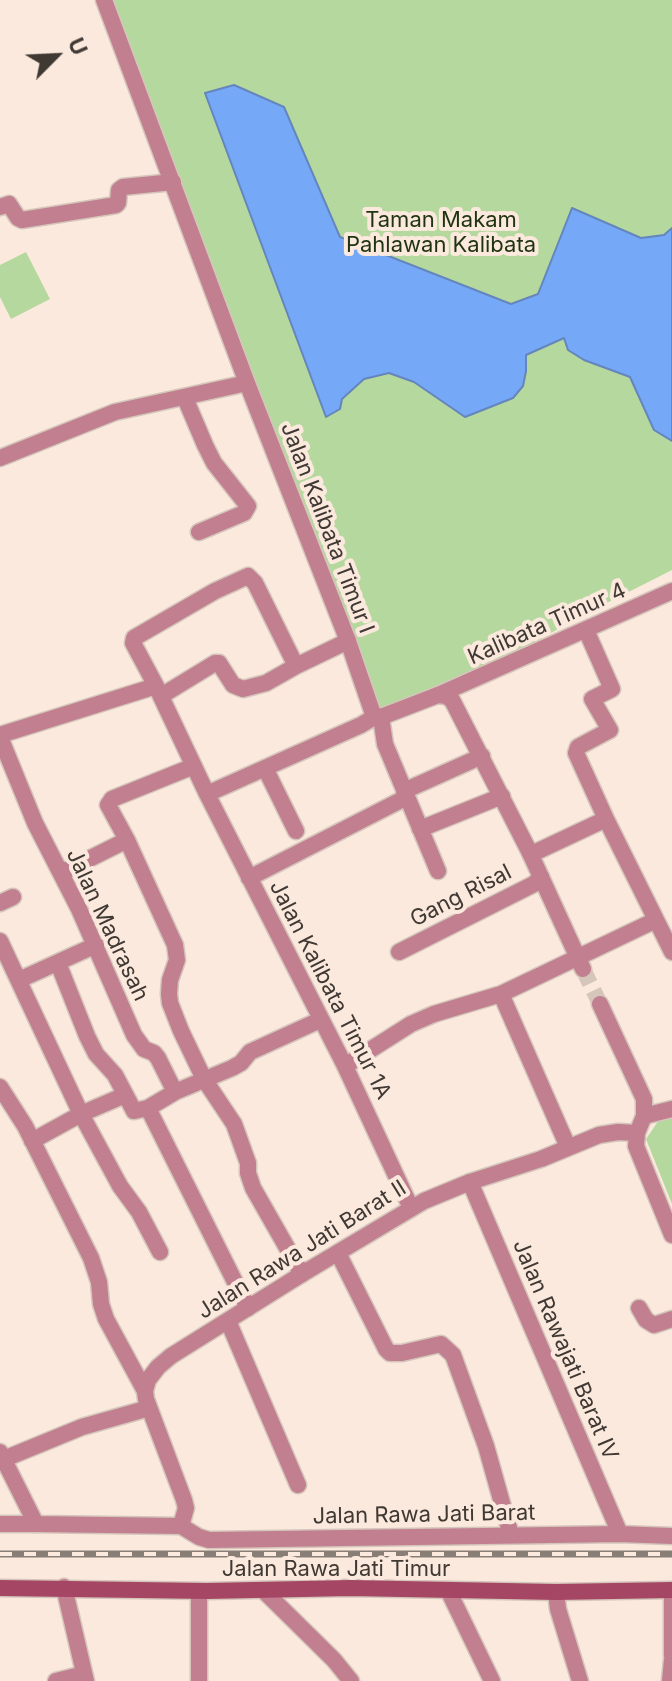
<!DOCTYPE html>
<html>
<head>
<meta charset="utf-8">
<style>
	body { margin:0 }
	#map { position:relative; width:672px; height:1681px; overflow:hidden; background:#fbe9dd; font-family:Inter,sans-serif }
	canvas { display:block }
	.north { position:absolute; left:16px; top:16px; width:80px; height:80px; -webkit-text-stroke:6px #fbe9dd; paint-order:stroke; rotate:66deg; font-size:22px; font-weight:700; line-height:32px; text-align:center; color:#3f3833 }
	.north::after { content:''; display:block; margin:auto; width:28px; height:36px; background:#3f3833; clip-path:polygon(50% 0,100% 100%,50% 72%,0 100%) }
</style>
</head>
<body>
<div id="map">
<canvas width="672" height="1681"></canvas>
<div class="north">U</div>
</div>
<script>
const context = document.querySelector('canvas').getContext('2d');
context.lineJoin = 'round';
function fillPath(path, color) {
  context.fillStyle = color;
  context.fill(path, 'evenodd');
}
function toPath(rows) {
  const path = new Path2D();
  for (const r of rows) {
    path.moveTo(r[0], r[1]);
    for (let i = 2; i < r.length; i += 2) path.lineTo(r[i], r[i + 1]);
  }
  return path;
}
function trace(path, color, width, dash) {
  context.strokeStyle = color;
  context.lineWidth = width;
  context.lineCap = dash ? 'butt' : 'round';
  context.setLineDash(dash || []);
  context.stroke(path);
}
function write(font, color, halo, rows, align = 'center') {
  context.font = font + ' Inter,sans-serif';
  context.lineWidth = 8;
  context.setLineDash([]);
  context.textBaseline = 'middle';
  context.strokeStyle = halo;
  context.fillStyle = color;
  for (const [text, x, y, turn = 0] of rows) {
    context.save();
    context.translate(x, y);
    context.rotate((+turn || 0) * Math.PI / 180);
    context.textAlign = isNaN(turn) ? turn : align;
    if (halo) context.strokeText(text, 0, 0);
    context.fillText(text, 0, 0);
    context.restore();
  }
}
const green = toPath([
	[103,0,672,0,672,570,591,611,438,695,381,717],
	[26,252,50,299,11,319,0,297,0,265],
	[672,1117,672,1204,646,1139,659,1120]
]);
const water = toPath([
	[234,85,284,107,340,237,511,304,538,294,572,208,641,238,664,235,672,228,672,441,654,430,630,377,584,360,568,350,564,338,526,355,526,371,523,386,513,398,465,417,414,382,389,373,364,379,342,399,340,409,326,417,205,93,234,85]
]);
const tertiaryTunnel = toPath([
	[583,969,600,1004]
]);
const minor = toPath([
	[0,207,9,204,18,218,22,220,116,205,118,203,119,190,123,187,173,182],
	[185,398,205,445,214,463,248,506,244,513,199,532],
	[0,458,115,412,247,383],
	[586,630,612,689,592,699,610,730,578,747,576,753,606,819,672,952],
	[156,686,133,643,134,638,215,591,248,576,255,583,296,666],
	[438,695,672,591],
	[161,696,215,663,219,663,233,685,243,689,266,683,296,666,348,641],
	[381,717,385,744,438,871],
	[0,735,156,686,207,794,345,1066,411,1208],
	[0,737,35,823,79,909,134,1035,144,1049,154,1053,158,1058,175,1092],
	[194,766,112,799,108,805,127,840,175,945,177,960,170,980,169,994,170,1003,181,1031,204,1079,234,1124,248,1163,248,1173,253,1188,302,1274],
	[265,768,296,831],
	[404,791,482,756],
	[207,794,361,725,376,716],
	[420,829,502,796],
	[530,853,538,851,606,819],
	[61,873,127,840],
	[249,878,407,797],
	[0,903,13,897],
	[0,941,81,1114,120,1186,139,1212,160,1252],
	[399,952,534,884,541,877],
	[58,963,87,1036,96,1054,115,1075,134,1111,148,1108,175,1092,232,1068,241,1063,250,1052,320,1020],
	[19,980,96,945],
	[501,994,568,1147],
	[345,1066,411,1024,434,1014,501,994,656,920],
	[0,1087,25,1126,91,1258,99,1282,101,1304,106,1319,145,1391],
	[148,1108,248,1308],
	[644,1116,672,1109],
	[32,1141,81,1114,125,1095],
	[470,1182,620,1534],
	[338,1253,386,1349,390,1353,402,1353,441,1344,453,1355,486,1446,511,1535],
	[639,1308,646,1320,654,1325,672,1319],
	[228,1321,298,1485],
	[4,1459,82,1427,149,1408],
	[0,1524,36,1524],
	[181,1526,199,1537,209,1540,620,1534,672,1536],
	[64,1587,86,1681],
	[263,1590,334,1660,351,1681],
	[448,1590,492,1681],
	[672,1590,672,1656],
	[199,1591,199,1681],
	[556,1592,558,1609,580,1681],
	[56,1681,84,1674],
	[670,1681,672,1660]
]);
const tertiary = toPath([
	[104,0,247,383,348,641,372,711,374,715,381,717,438,695,446,696,452,700,530,853,583,969],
	[600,1004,644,1099,644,1116,637,1133,636,1146,672,1235],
	[0,1452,36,1524,181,1526,186,1508,184,1500,146,1399,145,1391,148,1380,158,1367,171,1356,302,1274,424,1201,470,1182,541,1159,599,1135,618,1132,637,1133]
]);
const secondary = toPath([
	[0,1588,207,1591,350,1588,556,1592,672,1590]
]);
const rail = toPath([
	[0,1554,672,1554]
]);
const parkNames = [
	["Taman Makam",441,220],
	["Pahlawan Kalibata",441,245]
];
const streetNames = [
	["Jalan Kalibata Timur I",327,528,69],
	["Kalibata Timur 4",547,624,-24],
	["Gang Risal",461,896,-27],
	["Jalan Madrasah",107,925,65],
	["Jalan Kalibata Timur 1A",330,990,63],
	["Jalan Rawa Jati Barat II",302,1250,-32],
	["Jalan Rawajati Barat IV",565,1350,67],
	["Jalan Rawa Jati Barat",424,1515,-1],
	["Jalan Rawa Jati Timur",336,1569]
];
fillPath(green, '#b5d89e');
fillPath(water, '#75a8f6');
trace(water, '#6586bc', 2);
trace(tertiaryTunnel, '#d5c6bb', 16, [16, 8]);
trace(minor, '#d5c6bb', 19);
trace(tertiary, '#d5c6bb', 19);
trace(secondary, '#d5c6bb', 19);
trace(minor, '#c17f90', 16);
trace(tertiary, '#c17f90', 16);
trace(secondary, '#a54764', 16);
trace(rail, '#897e76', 7);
trace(rail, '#fbe9dd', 4, [12]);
write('22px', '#1f3310', '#fbe9dd', parkNames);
write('22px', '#3f3833', '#fbe9dd', streetNames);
</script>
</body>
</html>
